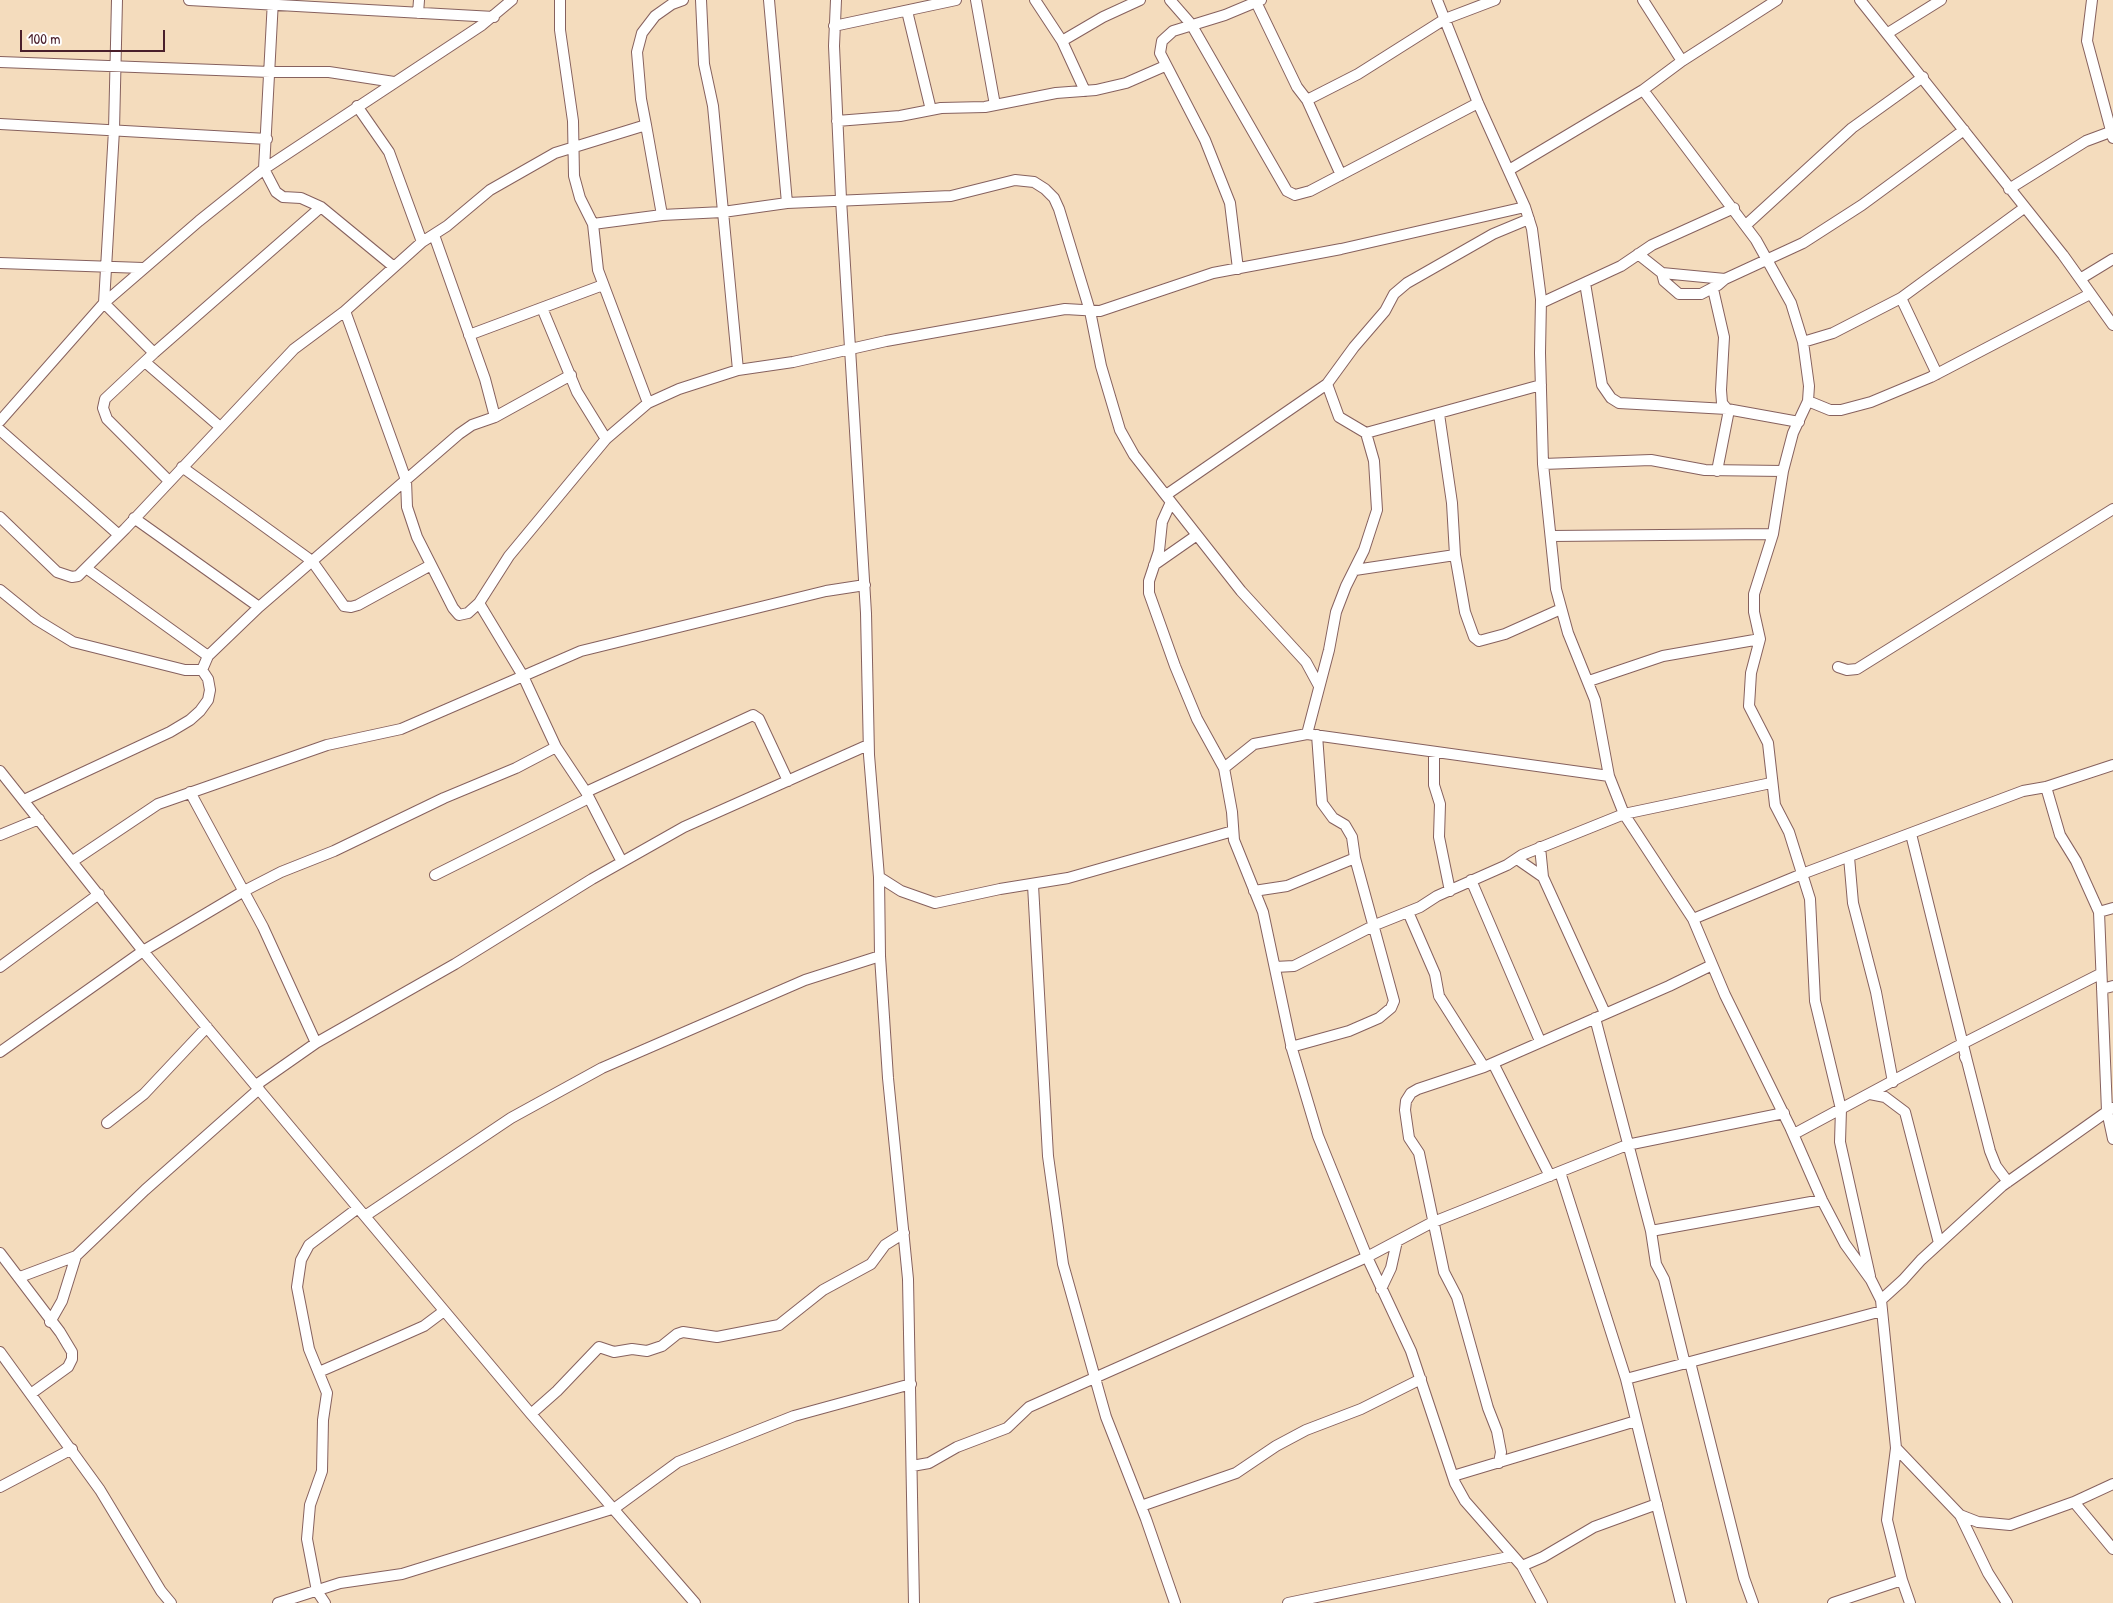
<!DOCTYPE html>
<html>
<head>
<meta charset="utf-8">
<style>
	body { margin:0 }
	#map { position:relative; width:2113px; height:1603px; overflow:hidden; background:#f4dcbd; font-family:"Patrick Hand",sans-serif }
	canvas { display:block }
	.scale { position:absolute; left:20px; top:30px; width:145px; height:22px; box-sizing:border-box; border:2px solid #4a1f2b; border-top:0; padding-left:6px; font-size:15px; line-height:18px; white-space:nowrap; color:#4a1f2b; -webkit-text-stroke:4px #fff; paint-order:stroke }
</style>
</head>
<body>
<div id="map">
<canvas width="2113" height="1603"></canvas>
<div class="scale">100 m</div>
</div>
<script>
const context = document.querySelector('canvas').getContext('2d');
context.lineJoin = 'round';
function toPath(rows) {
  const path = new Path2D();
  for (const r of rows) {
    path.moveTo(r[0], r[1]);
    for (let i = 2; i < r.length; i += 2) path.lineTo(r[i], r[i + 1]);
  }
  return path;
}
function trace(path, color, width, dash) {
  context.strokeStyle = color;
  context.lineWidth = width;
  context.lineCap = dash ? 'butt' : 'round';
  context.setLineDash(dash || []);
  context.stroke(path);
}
const minor = toPath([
	[117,0,114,130,104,303,154,353],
	[189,0,494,17],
	[273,0,264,169,276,192,283,197,301,198,321,207,394,267],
	[560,0,560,30,573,121,574,176,580,198,593,224],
	[701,0,704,64,713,106,738,370],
	[769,0,787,203],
	[836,0,834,46,841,199,866,613,869,755,879,877,880,956,888,1078,908,1279,914,1603],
	[976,0,995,105],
	[1035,0,1062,41,1085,91],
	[1170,0,1191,24,1287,191,1295,195,1310,191,1478,103],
	[1437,0,1478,103,1525,207,1532,229,1541,299,1540,353,1543,464,1556,589,1568,633,1595,700,1609,776,1624,814,1693,919,1725,995,1790,1127,1822,1200,1845,1244,1871,1280,1881,1300,1896,1448,1887,1520,1902,1580,1910,1603],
	[1643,0,1682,61],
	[1860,0,2063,255,2113,325],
	[2092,0,2087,41,2113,138],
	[1256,2,1297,87,1307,100,1341,175],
	[907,11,931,110],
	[418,13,419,0],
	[834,26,956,0],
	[1888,33,1941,0],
	[1062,41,1103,17,1140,0],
	[0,62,270,72,329,72,394,82],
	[1643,90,1756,240,1791,303,1803,342,1809,386,1808,401,1793,433,1783,471,1773,534,1754,594,1754,612,1760,639,1751,673,1749,706,1768,743,1775,805,1789,832,1810,899,1815,1001,1841,1109,1840,1142,1870,1276],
	[1307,100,1358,74,1445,19,1495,0],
	[357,106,389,152,422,242],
	[837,121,900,116,941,108,985,107,1056,93,1096,90,1126,83,1165,66],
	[0,124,267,139],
	[646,125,662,215],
	[1509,170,1643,90,1682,61,1777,0],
	[2009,189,2086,141,2113,131],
	[1746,225,1852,128,1923,77],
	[1638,254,1662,273,1664,281,1679,294,1701,294,1718,285,1725,279,1803,243,1862,205,1964,130],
	[0,263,143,268],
	[1238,269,1230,203,1205,140,1160,53,1162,41,1173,31,1225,15,1261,0],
	[1662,273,1725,279],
	[2080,279,2113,259],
	[1585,283,1602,385,1611,398,1619,403,1727,409,1799,422],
	[1713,289,1724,337,1721,390,1722,403,1727,409,1728,415,1717,471],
	[1901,298,1937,374],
	[1541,303,1621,266,1652,245,1734,208],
	[542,308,577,392,606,439],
	[345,311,400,463,406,480,407,507,417,537,453,608,459,615,468,613,479,603,509,556,606,439,648,403,679,389,738,370,793,362,886,341,1065,309,1100,311,1213,273,1341,249,1525,207],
	[469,335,603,285],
	[1803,342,1833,333,1901,298,2024,208],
	[145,362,219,426],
	[1327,384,1339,417,1366,433,1541,385],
	[1808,401,1830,410,1841,410,1871,402,1931,377,2090,294],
	[648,403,598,270,593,224,662,215,723,212,787,203,951,196,1015,180,1034,182,1045,189,1054,198,1059,209,1090,311,1101,366,1120,430,1134,455,1241,591,1306,662,1319,686],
	[1439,414,1452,503,1455,555,1465,612,1474,637,1479,641,1505,634,1561,609],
	[495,417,571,375],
	[0,421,104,303,199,221,264,169,482,25,512,0],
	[0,430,119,535],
	[1366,433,1374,461,1377,510,1364,550,1346,586,1336,612,1329,650,1307,734,1609,776],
	[1543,464,1651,460,1705,470,1783,471],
	[182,467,312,561,344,606,351,607,358,605,431,565],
	[169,481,107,419,103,408,105,399,154,353,321,207],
	[1166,495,1327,384,1354,347,1385,311,1394,294,1407,283,1493,234,1529,219],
	[1171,502,1162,522,1159,551,1149,581,1149,593,1175,666,1197,719,1224,768,1232,812,1234,840,1263,912,1292,1049,1318,1136,1367,1257,1411,1351,1455,1483,1465,1501,1522,1566,1542,1603],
	[0,517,57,572,72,577,78,576,125,529,294,349,345,311,422,242,447,226,490,190,555,153,646,125,641,99,637,52,642,33,655,16,672,4,683,0],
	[134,518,259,607],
	[1551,536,1773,534],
	[1154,565,1197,535],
	[86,568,208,656,202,670],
	[1355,570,1455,555],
	[0,590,37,620,73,642,185,670,202,670],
	[479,603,523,676,556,747,586,792,622,862],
	[208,656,259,607,459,434,472,425,495,417,485,379,434,235],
	[1838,667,1847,670,1857,669,2113,509],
	[1589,681,1663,656,1760,639],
	[1434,752,1434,785,1440,804,1439,837,1450,891],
	[1224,768,1254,744,1307,734],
	[0,771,143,951,358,1208,531,1414,695,1603],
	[2046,787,2060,835,2076,861,2099,912,2107,1111,2113,1139],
	[190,792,263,927,316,1043],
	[586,792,753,715,759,719,788,781],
	[24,800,170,732,190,720,200,711,208,700,210,690,208,679,202,670],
	[1911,834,1967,1061],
	[0,835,39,819],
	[1540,847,1543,877,1605,1013],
	[1849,857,1853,903,1876,992,1893,1082],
	[1517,859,1543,877],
	[73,861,158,804,327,745,401,729,581,651,826,591,865,585],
	[435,875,589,798],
	[879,877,901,891,935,903,1000,889,1068,878,1233,831],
	[1471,880,1540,1041],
	[1033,885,1048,1156,1063,1264,1106,1417,1146,1519,1175,1603],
	[1254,891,1287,886,1355,858],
	[1408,912,1435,974,1439,996,1484,1067],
	[2099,912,2113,908],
	[1693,919,1802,874,2023,791,2046,787,2113,765],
	[0,967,99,894],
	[1275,967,1294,966,1375,925,1420,907,1437,896,1507,865,1522,855,1624,814,1771,783],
	[2102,989,2113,986],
	[1595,1018,1651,1231,1656,1264,1664,1279,1685,1364],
	[1291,1047,1349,1031,1379,1018,1391,1008,1394,1001,1355,858,1352,837,1345,825,1333,818,1322,803,1317,735],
	[0,1052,143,951,244,891,281,872,334,851,444,798,516,768,556,747],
	[1965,1057,1967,1061,1990,1151,1996,1166,2008,1182],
	[1493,1063,1550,1176],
	[256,1085,316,1043,455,964,592,879,684,827,868,745],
	[1870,1094,1885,1097,1905,1112,1939,1243],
	[107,1123,144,1094,207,1027],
	[1794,1134,1956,1047,2100,974],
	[1560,1172,1626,1379,1681,1603],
	[365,1216,511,1118,602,1068,805,980,880,956],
	[1651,1231,1822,1200],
	[0,1253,60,1332,72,1352,72,1359,68,1367,32,1393],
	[20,1277,76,1256,145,1190,259,1089],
	[1381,1289,1391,1268,1397,1241],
	[1881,1300,1903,1280,1921,1260,2002,1186,2112,1108],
	[50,1322,62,1301,76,1256],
	[0,1352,100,1490,161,1591,171,1603],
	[1690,1362,1744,1578,1753,1603],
	[319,1372,397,1338,424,1326,444,1311],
	[1626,1379,1882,1311],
	[531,1414,557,1391,599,1347,614,1352,632,1349,647,1351,662,1346,677,1334,683,1332,717,1337,779,1325,823,1290,871,1264,885,1245,904,1233],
	[1896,1448,1960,1515,1988,1573,2007,1603],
	[1499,1463,1501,1452,1497,1431,1488,1408,1457,1297,1444,1272,1419,1153,1409,1138,1405,1110,1406,1101,1411,1093,1418,1089,1484,1067,1669,986,1712,965],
	[912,1466,929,1463,957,1447,1007,1428,1029,1407,1367,1257,1431,1223,1627,1145,1784,1113],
	[1453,1476,1636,1421],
	[0,1487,72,1449],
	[2074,1502,2113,1549],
	[1141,1506,1236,1473,1276,1446,1306,1430,1361,1409,1421,1379],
	[1960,1515,1978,1522,2010,1525,2074,1502,2113,1484],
	[1522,1566,1543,1557,1594,1527,1657,1504],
	[278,1603,340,1583,402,1574,615,1508,678,1462,693,1456,794,1416,911,1384],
	[325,1603,317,1591,307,1539,310,1505,322,1471,323,1420,327,1393,309,1349,297,1287,301,1260,309,1245,358,1208],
	[1288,1603,1513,1556],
	[1833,1603,1902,1580]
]);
trace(minor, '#86615e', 12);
trace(minor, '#fff', 10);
</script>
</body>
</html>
